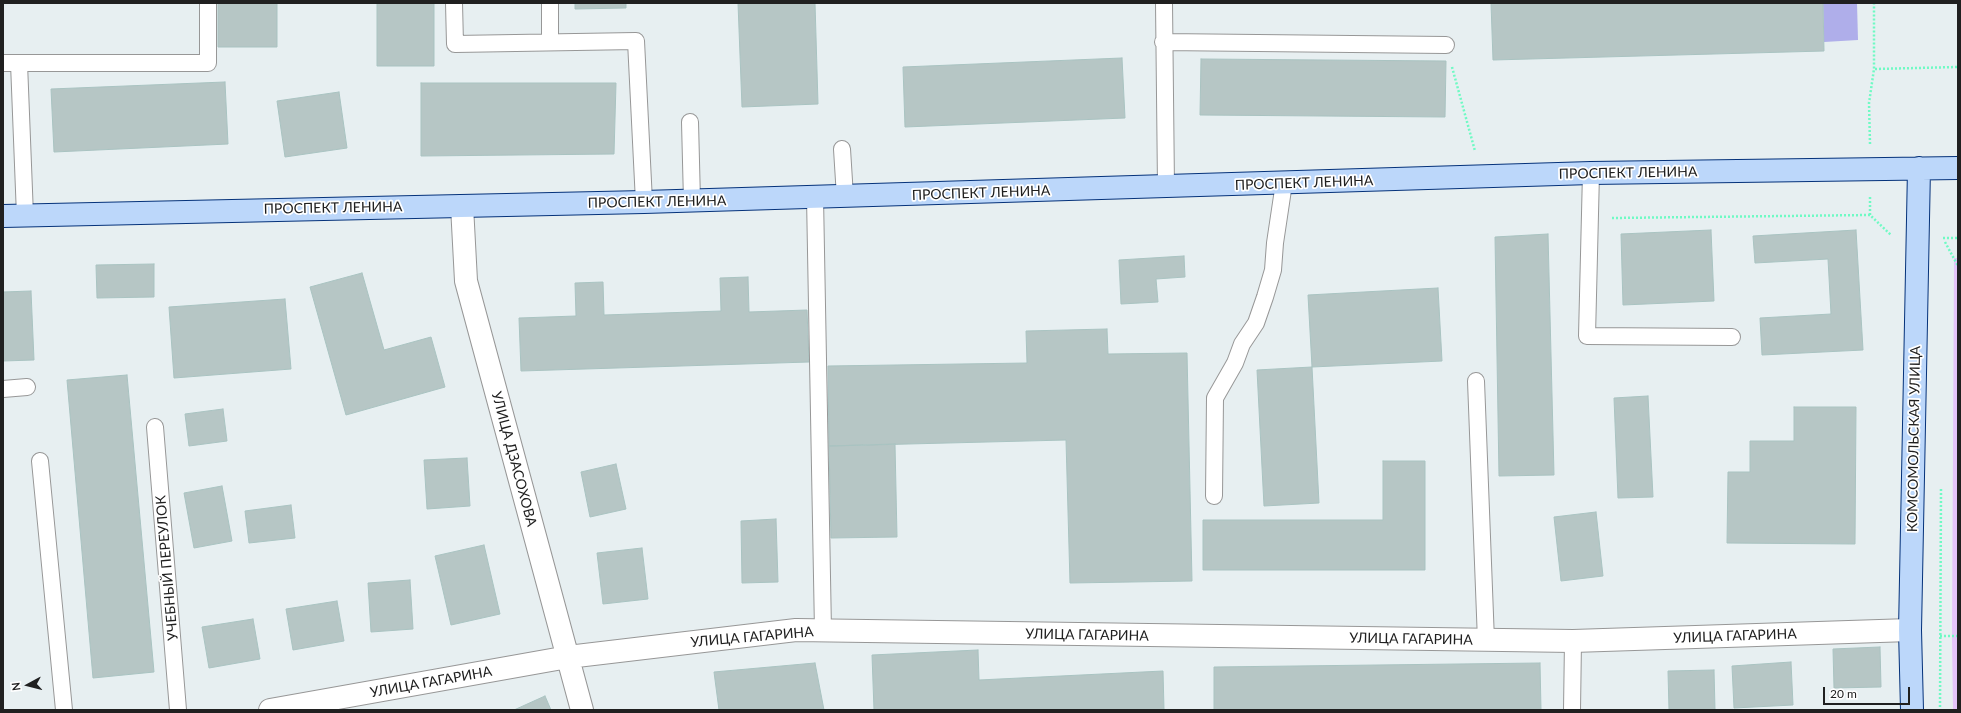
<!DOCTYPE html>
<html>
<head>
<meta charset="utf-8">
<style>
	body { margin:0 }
	#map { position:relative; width:1961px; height:713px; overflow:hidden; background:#e7eff1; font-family:Lato,sans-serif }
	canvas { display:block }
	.frame { position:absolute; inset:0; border:4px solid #202020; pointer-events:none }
	.north { position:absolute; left:8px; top:665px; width:40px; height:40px; -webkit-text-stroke:3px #fff; paint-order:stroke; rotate:263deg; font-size:11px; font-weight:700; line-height:16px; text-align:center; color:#202020 }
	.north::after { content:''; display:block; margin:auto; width:14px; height:18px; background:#202020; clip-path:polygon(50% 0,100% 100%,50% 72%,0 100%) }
	.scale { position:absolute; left:1823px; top:687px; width:87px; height:18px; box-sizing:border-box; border:2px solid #202020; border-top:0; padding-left:5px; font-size:12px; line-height:14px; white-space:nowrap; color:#202020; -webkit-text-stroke:3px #fff; paint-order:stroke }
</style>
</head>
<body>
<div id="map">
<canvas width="1961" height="713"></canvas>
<div class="frame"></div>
<div class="north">N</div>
<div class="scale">20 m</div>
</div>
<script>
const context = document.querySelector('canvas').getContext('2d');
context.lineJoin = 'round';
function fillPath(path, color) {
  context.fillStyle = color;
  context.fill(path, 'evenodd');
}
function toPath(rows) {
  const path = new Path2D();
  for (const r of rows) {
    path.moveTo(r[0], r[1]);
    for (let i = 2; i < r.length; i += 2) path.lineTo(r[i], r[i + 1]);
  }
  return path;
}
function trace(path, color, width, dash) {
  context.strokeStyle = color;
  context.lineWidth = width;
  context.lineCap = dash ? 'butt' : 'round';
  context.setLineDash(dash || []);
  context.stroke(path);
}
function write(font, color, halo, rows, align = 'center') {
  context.font = font + ' Lato,sans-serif';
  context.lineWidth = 3.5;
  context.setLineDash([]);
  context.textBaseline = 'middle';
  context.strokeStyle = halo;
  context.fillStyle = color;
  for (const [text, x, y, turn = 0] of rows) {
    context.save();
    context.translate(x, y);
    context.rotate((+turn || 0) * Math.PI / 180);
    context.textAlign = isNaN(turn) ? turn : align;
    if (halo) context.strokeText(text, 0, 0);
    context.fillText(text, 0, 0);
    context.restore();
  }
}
const grass = toPath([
	[1823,3,1857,3,1858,40,1824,42]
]);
const park = toPath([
	[1954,258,1958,258,1958,710,1953,710,1952,637]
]);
const building = toPath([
	[218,3,277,3,277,47,218,47,218,3],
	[377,3,434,3,434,66,377,66,377,3],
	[575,3,626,3,626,8,575,9,575,3],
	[738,3,815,3,818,104,742,107,738,3],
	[1491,3,1823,3,1824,51,1493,60,1491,3],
	[1122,58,1125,118,905,127,903,67,1122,58],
	[1201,59,1446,61,1445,117,1200,115,1201,59],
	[225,82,228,144,54,152,51,89,225,82],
	[421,83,616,83,614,154,421,156,421,83],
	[339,92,347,148,285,157,277,101,339,92],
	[1711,230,1714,301,1623,305,1621,234,1711,230],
	[1856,230,1863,350,1762,355,1760,318,1831,314,1828,259,1755,263,1753,236,1856,230],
	[1548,234,1554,475,1499,476,1495,237,1548,234],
	[1184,256,1185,277,1156,279,1158,302,1121,304,1119,260,1184,256],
	[154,264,154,297,97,298,96,265,154,264],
	[362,273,384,350,431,337,445,387,346,415,310,287,362,273],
	[748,277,749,312,807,310,809,362,521,371,519,318,576,316,575,283,603,282,604,315,721,311,720,278,748,277],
	[1438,288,1442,361,1312,367,1308,295,1438,288],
	[31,291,34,360,3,361,3,292,31,291],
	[285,299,291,369,174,378,169,307,285,299],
	[1107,329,1108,354,1187,353,1192,581,1070,583,1066,440,829,446,828,366,1027,363,1026,331,1107,329],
	[1312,367,1319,503,1264,506,1257,370,1312,367],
	[127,375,154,672,93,678,67,380,127,375],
	[1648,396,1653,497,1618,498,1614,398,1648,396],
	[1794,407,1856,407,1855,544,1727,543,1728,472,1750,472,1750,441,1794,441,1794,407],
	[223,409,227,441,189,446,185,414,223,409],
	[895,444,897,537,831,538,829,446,895,444],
	[467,458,470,506,427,509,424,460,467,458],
	[1383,461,1425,461,1425,570,1203,570,1203,520,1383,520,1383,461],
	[616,464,626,509,590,517,581,472,616,464],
	[222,486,232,541,194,548,184,493,222,486],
	[291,505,295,538,249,543,245,511,291,505],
	[1596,512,1603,576,1561,581,1554,517,1596,512],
	[776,519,778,582,742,583,741,521,776,519],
	[484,545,500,614,451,625,435,556,484,545],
	[642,548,648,599,603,604,597,553,642,548],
	[410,580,413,629,371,632,368,583,410,580],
	[337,601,344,641,293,650,286,609,337,601],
	[253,619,260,659,209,668,202,627,253,619],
	[1880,647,1881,687,1834,688,1833,649,1880,647],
	[978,650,979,680,1163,671,1164,710,874,710,872,655,978,650],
	[1791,662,1793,705,1734,708,1732,666,1791,662],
	[815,663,824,710,719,710,714,672,815,663],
	[1540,663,1541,710,1214,710,1214,667,1540,663],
	[1714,670,1715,710,1669,710,1668,671,1714,670],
	[545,696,551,710,514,710,545,696]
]);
const path = toPath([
	[1452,67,1475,151],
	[1875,69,1958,67],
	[1870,144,1869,103,1874,69,1874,3],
	[1870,215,1870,195],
	[1612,218,1870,215,1891,235],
	[1943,238,1958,238],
	[1945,242,1958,266],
	[1940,636,1958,636],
	[1940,707,1941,488]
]);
const lane = toPath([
	[454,3,455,44,636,41,644,202],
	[550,3,550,42],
	[1164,3,1166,187],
	[1163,42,1446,45],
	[3,63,208,63,208,3],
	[19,63,25,216],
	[690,122,692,201],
	[842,149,845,197],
	[1591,173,1587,336,1732,337],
	[815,197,823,631],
	[1476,381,1486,641],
	[3,389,27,387],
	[155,427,178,710],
	[40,461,64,710],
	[1214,496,1215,398,1235,363,1242,344,1256,323,1265,297,1273,270,1275,243,1284,183],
	[1572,710,1573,641]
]);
const street = toPath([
	[462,206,466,281,582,710],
	[270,710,568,657,796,630,1573,641,1910,630]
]);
const secondary = toPath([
	[3,216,644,202,1591,173,1958,168],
	[1912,710,1910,630,1919,168]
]);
const streetNames = [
	["ПРОСПЕКТ ЛЕНИНА",1628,173,-1],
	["ПРОСПЕКТ ЛЕНИНА",1304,183,-2],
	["ПРОСПЕКТ ЛЕНИНА",981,193,-2],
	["ПРОСПЕКТ ЛЕНИНА",657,202,-1],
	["ПРОСПЕКТ ЛЕНИНА",333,208,-1],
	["КОМСОМОЛЬСКАЯ УЛИЦА",1914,439,-89],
	["УЛИЦА ДЗАСОХОВА",514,459,75],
	["УЧЕБНЫЙ ПЕРЕУЛОК",167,568,-95],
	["УЛИЦА ГАГАРИНА",1087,635,1],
	["УЛИЦА ГАГАРИНА",1735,636,-2],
	["УЛИЦА ГАГАРИНА",752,637,-5],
	["УЛИЦА ГАГАРИНА",1411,639,1],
	["УЛИЦА ГАГАРИНА",431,682,-10]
];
fillPath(grass, '#afaeea');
fillPath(park, '#e4c5fa');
fillPath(building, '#b6c6c5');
trace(building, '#a9c3c1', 1);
trace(lane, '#979797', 18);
trace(street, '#979797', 24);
trace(secondary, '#05327a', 24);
trace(path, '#6ffac4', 2.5, [2, 2]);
trace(lane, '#fff', 16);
trace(street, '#fff', 22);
trace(secondary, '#bcd7fa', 22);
write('14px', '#202020', '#fff', streetNames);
</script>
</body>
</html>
